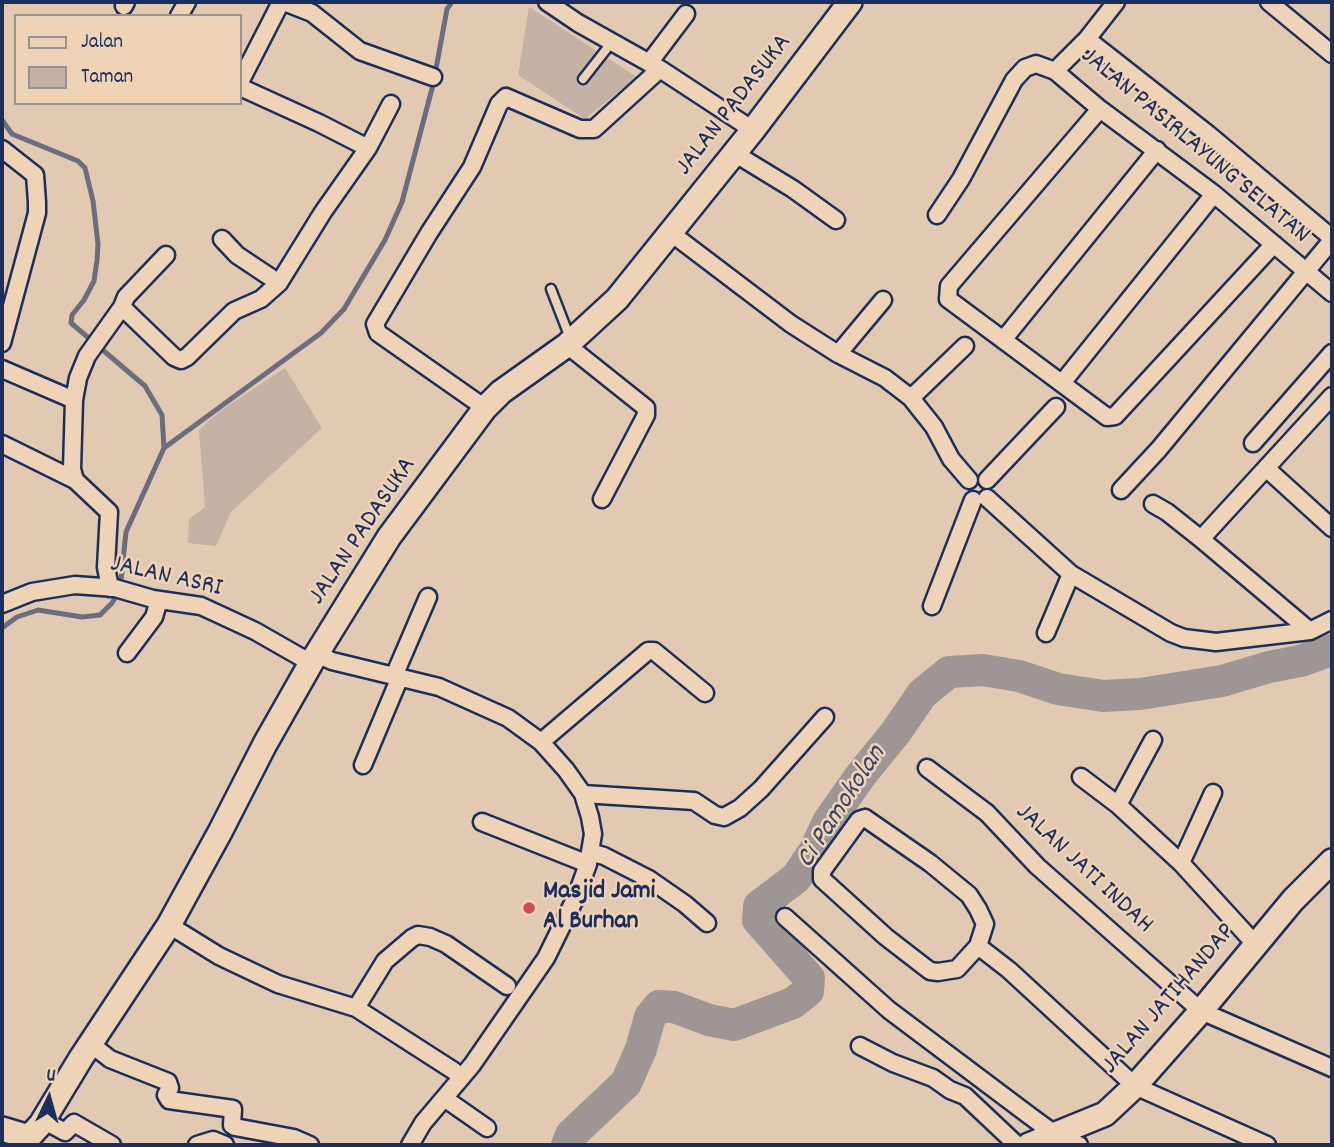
<!DOCTYPE html>
<html>
<head>
<meta charset="utf-8">
<style>
	body { margin:0 }
	#map { position:relative; width:1334px; height:1147px; overflow:hidden; background:#e2c9b1; font-family:Dekko,sans-serif }
	canvas { display:block }
	.frame { position:absolute; inset:0; border:4px solid #1b2f5e; pointer-events:none }
	.legend { position:absolute; left:14px; top:14px; width:228px; height:91px; box-sizing:border-box; background:#efd3b6; border:2px solid #9a9193; margin:0; padding:9px 12px; list-style:none; font-size:21px; color:#1b2f5e }
	.legend li { display:flex; align-items:center; gap:14px; height:35px }
	.legend b { width:35px; border:2px solid #9a9193 }
	.north { position:absolute; left:14px; top:1063px; width:70px; height:70px; -webkit-text-stroke:5px #efd3b6; paint-order:stroke; rotate:5deg; font-size:19px; font-weight:700; line-height:28px; text-align:center; color:#1b2f5e }
	.north::after { content:''; display:block; margin:auto; width:24px; height:32px; background:#1b2f5e; clip-path:polygon(50% 0,100% 100%,50% 72%,0 100%) }
</style>
</head>
<body>
<div id="map">
<canvas width="1334" height="1147"></canvas>
<div class="frame"></div>
<ul class="legend">
<li><b style="height:9px;background:#efd3b6"></b>Jalan</li>
<li><b style="height:19px;background:#c5b2a4"></b>Taman</li>
</ul>
<div class="north">U</div>
</div>
<script>
const context = document.querySelector('canvas').getContext('2d');
context.lineJoin = 'round';
function fillPath(path, color) {
  context.fillStyle = color;
  context.fill(path, 'evenodd');
}
function toPath(rows) {
  const path = new Path2D();
  for (const r of rows) {
    path.moveTo(r[0], r[1]);
    for (let i = 2; i < r.length; i += 2) path.lineTo(r[i], r[i + 1]);
  }
  return path;
}
function trace(path, color, width, dash) {
  context.strokeStyle = color;
  context.lineWidth = width;
  context.lineCap = dash ? 'butt' : 'round';
  context.setLineDash(dash || []);
  context.stroke(path);
}
function write(font, color, halo, rows, align = 'center') {
  context.font = font + ' Dekko,sans-serif';
  context.lineWidth = 5;
  context.setLineDash([]);
  context.textBaseline = 'middle';
  context.strokeStyle = halo;
  context.fillStyle = color;
  for (const [text, x, y, turn = 0] of rows) {
    context.save();
    context.translate(x, y);
    context.rotate((+turn || 0) * Math.PI / 180);
    context.textAlign = isNaN(turn) ? turn : align;
    if (halo) context.strokeText(text, 0, 0);
    context.fillText(text, 0, 0);
    context.restore();
  }
}
const green = toPath([
	[529,7,637,77,585,119,518,75],
	[285,368,322,428,231,512,216,546,188,543,189,519,205,507,199,430,220,411]
]);
const stream = toPath([
	[2,120,12,134,78,161,85,168,93,201,98,244,97,260,94,281,84,300,72,315,71,323,145,386,162,415,164,448,126,532,120,590,112,603,100,615,82,617,38,610,17,617,2,628],
	[164,448,321,333,344,309,385,240,402,202,433,85,447,9,452,2]
]);
const river = toPath([
	[567,1145,571,1135,626,1083,641,1049,650,1017,659,1006,674,1007,709,1020,734,1025,793,1003,808,991,809,978,758,920,759,906,796,878,815,850,828,822,861,775,896,732,922,694,949,672,983,670,1019,676,1058,689,1103,696,1140,694,1222,681,1269,667,1300,661,1332,650]
]);
const lane = toPath([
	[583,79,612,42],
	[551,289,570,338]
]);
const street = toPath([
	[284,2,312,13,360,51,433,77],
	[547,2,578,23,660,69,753,130],
	[1116,2,1087,39,1055,71,1100,109,1214,194,1332,293],
	[1269,2,1332,54],
	[124,6,126,2],
	[179,16,187,2],
	[1087,39,1208,134,1332,238],
	[649,63,686,14],
	[240,82,281,2],
	[240,87,319,123,368,148],
	[1100,109,949,286,948,299,1107,417,1115,416,1274,244],
	[2,149,35,175,37,202,37,213,2,343],
	[734,153,793,189,836,220],
	[937,215,961,179,1014,80,1025,68,1036,64,1055,71],
	[671,233,791,324,838,354,885,378,911,398,934,427,951,459,969,480],
	[222,239,237,255,279,283],
	[122,307,174,357,181,360,187,357,234,311,261,299,279,283,323,212,368,148,391,104],
	[1003,340,1157,150],
	[567,345,646,408,646,415,602,499],
	[838,354,883,300],
	[2,369,74,400],
	[1062,383,1214,194],
	[911,398,965,346],
	[485,408,378,333,375,324,429,233,472,167,499,104,506,97,580,129,594,129,660,69],
	[1253,443,1332,353],
	[2,444,75,480],
	[1266,468,1332,528],
	[987,480,1056,407],
	[1121,490,1159,449,1332,240],
	[987,498,1071,574,1171,633,1184,638,1216,642,1310,631,1332,620],
	[1153,504,1167,512,1201,539],
	[110,588,106,567,109,512,75,480,72,469,74,400,78,378,87,356,122,307,126,297,166,255],
	[2,604,32,592,75,585,115,588,153,599,201,606,255,631,311,663],
	[932,606,973,500],
	[1310,631,1201,539,1332,396],
	[1046,633,1071,574],
	[127,653,154,617,159,600],
	[317,654,332,661,439,687,508,718,541,742,566,770,583,794,590,817,593,834,588,864,576,897,546,958,472,1065,423,1123,410,1145],
	[394,676,428,597],
	[541,742,648,651,654,651,705,693],
	[363,765,400,677],
	[927,768,987,813,1037,866,1201,1011,1332,1068],
	[1081,777,1118,805,1181,863,1256,945],
	[583,794,694,801,715,815,724,817,740,808,761,789,825,717],
	[1118,805,1153,740],
	[865,818,930,863,969,895,978,909,985,924,978,946,957,969,938,972,930,971,886,937,822,879,822,871,859,820,865,818],
	[482,822,588,864],
	[590,852,604,856,649,879,685,904,707,923],
	[1181,863,1213,793],
	[785,917,889,1010,1030,1116,1056,1135,1079,1145],
	[169,925,219,956,278,984,356,1008,454,1071],
	[978,946,1009,970,1135,1086,1267,1145],
	[356,1008,385,961,412,938,418,935,430,937,446,944,507,986],
	[91,1044,110,1059,168,1082,170,1088,166,1095,169,1100,233,1109,232,1125,235,1127,294,1138,310,1145],
	[860,1046,893,1063,933,1078,950,1090,965,1096,1017,1145],
	[444,1098,487,1128],
	[43,1120,65,1132,74,1123,112,1145],
	[197,1145,213,1140,225,1145]
]);
const secondary = toPath([
	[2,1129,29,1137,41,1124,81,1058,169,925,220,832,265,744,311,663,389,537,485,408,501,392,567,345,617,299,753,130,850,2],
	[1029,1145,1105,1114,1135,1086,1201,1011,1293,900,1332,861]
]);
const markers = [
	[529,908,7,"#d1495b"]
];
const streetNames = [
	["JALAN PADASUKA",735,106,-52],
	["JALAN PASIRLAYUNG SELATAN",1194,147,40],
	["JALAN PADASUKA",364,532,-56],
	["JALAN ASRI",166,578,13],
	["JALAN JATI INDAH",1083,870,43],
	["JALAN JATIHANDAP",1170,1000,-49]
];
const poiNames = [
	["Masjid Jami",543,893],
	["Al Burhan",543,923]
];
const waterNames = [
	["Ci Pamokolan",843,808,-57]
];
fillPath(green, '#c5b2a4');
trace(stream, '#6a6c7f', 5);
trace(river, '#9e9595', 32);
trace(lane, '#1b2f5e', 13);
trace(street, '#1b2f5e', 21);
trace(secondary, '#1b2f5e', 28);
trace(lane, '#efd3b6', 8);
trace(street, '#efd3b6', 16);
trace(secondary, '#efd3b6', 23);
for (const [x, y, r, color] of markers) {
  const dot = new Path2D();
  dot.arc(x, y, r, 0, 2 * Math.PI);
  context.fillStyle = color;
  context.fill(dot);
  trace(dot, '#efd3b6', 2.5);
}
write('26px', '#1b2f5e', '#efd3b6', streetNames);
write('bold 26px', '#1b2f5e', '#efd3b6', poiNames, 'left');
write('italic 28px', '#354369', '#efd3b6', waterNames);
</script>
</body>
</html>
